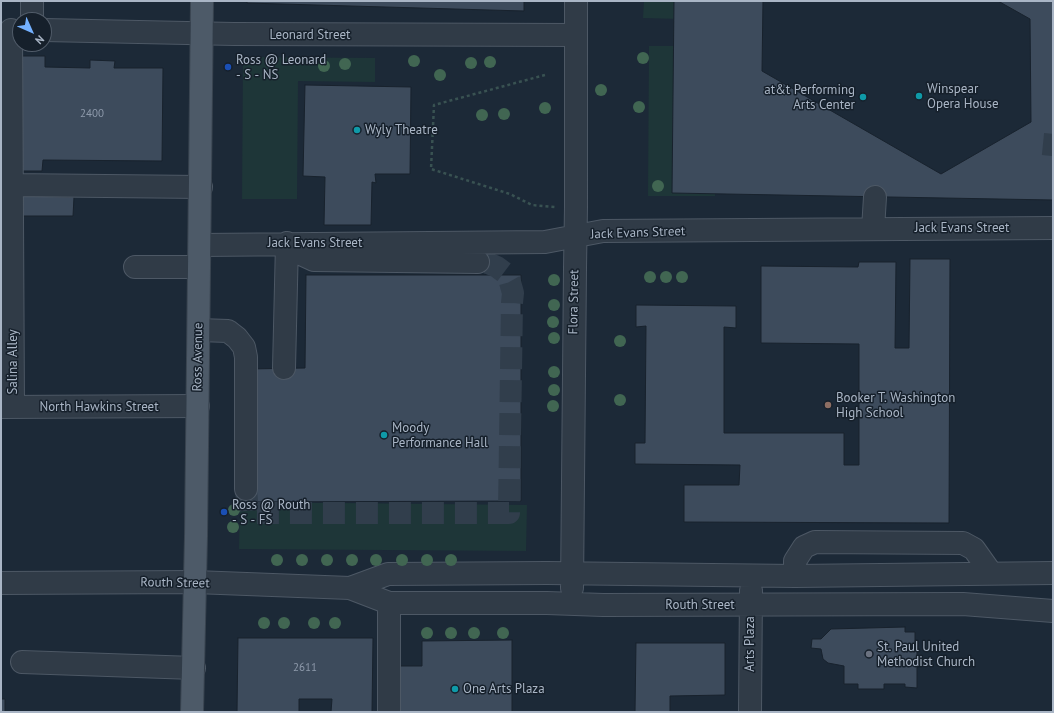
<!DOCTYPE html>
<html>
<head>
<meta charset="utf-8">
<style>
	body { margin:0 }
	#map { position:relative; width:1054px; height:713px; overflow:hidden; background:#1c2937; font-family:"PT Sans",sans-serif }
	canvas { display:block }
	.frame { position:absolute; inset:0; border:2px solid #a9b5c5; pointer-events:none }
	.north { position:absolute; left:12px; top:12px; width:40px; height:40px; box-sizing:border-box; background:#16202b; border:1px solid #515c69; border-radius:50%; rotate:135deg; font-size:11px; font-weight:700; line-height:16px; text-align:center; color:#a9b5c5 }
	.north::after { content:''; display:block; margin:auto; width:14px; height:18px; background:#74b1ff; clip-path:polygon(50% 0,100% 100%,50% 72%,0 100%) }
</style>
</head>
<body>
<div id="map">
<canvas width="1054" height="713"></canvas>
<div class="frame"></div>
<div class="north">N</div>
</div>
<script>
const context = document.querySelector('canvas').getContext('2d');
context.lineJoin = 'round';
function fillPath(path, color) {
  context.fillStyle = color;
  context.fill(path, 'evenodd');
}
function toPath(rows) {
  const path = new Path2D();
  for (const r of rows) {
    path.moveTo(r[0], r[1]);
    for (let i = 2; i < r.length; i += 2) path.lineTo(r[i], r[i + 1]);
  }
  return path;
}
function trace(path, color, width, dash) {
  context.strokeStyle = color;
  context.lineWidth = width;
  context.lineCap = dash ? 'butt' : 'round';
  context.setLineDash(dash || []);
  context.stroke(path);
}
function write(font, color, halo, rows, align = 'center') {
  context.font = font + ' "PT Sans",sans-serif';
  context.lineWidth = 3;
  context.setLineDash([]);
  context.textBaseline = 'middle';
  context.strokeStyle = halo;
  context.fillStyle = color;
  for (const [text, x, y, turn = 0] of rows) {
    context.save();
    context.translate(x, y);
    context.rotate((+turn || 0) * Math.PI / 180);
    context.textAlign = isNaN(turn) ? turn : align;
    if (halo) context.strokeText(text, 0, 0);
    context.fillText(text, 0, 0);
    context.restore();
  }
}
const green = toPath([
	[644,1,717,1,717,20,643,18],
	[649,46,716,46,715,196,648,196],
	[243,57,375,58,375,82,298,81,297,199,242,199],
	[240,502,527,505,526,551,239,549]
]);
const building = toPath([
	[247,1,524,1,524,11,247,3,247,1],
	[674,1,1053,1,1053,200,672,193,674,1],
	[763,1,998,1,1030,19,1031,122,941,174,762,71,763,1],
	[22,56,45,56,45,67,90,68,90,60,115,61,114,68,163,68,162,161,43,160,42,171,20,171,22,56],
	[305,85,411,87,410,174,375,174,376,183,372,182,371,225,324,225,325,177,303,176,305,85],
	[19,196,74,197,73,216,19,216,19,196],
	[910,259,950,259,949,523,684,522,684,485,739,485,740,465,635,464,635,443,645,443,646,326,636,327,636,305,736,306,736,328,724,327,724,433,844,433,844,465,859,465,859,344,761,343,761,266,858,267,859,262,896,262,895,348,909,348,910,259],
	[306,275,521,275,521,501,247,502,248,369,305,368,306,275],
	[905,627,905,632,915,632,915,645,917,645,917,688,905,687,905,684,884,684,884,689,858,689,858,684,844,684,844,666,828,663,823,659,821,649,811,648,812,639,821,639,831,629,905,627],
	[238,638,373,638,372,712,331,712,332,699,299,699,299,712,237,712,238,638],
	[512,640,512,712,398,712,398,666,422,666,422,641,512,640],
	[636,643,725,643,725,695,670,696,670,712,635,712,636,643],
	[1,699,5,699,5,712,1,712,1,699]
]);
const minorTunnel = toPath([
	[1043,144,1053,145],
	[246,489,248,513,509,513,512,303,513,293,510,282,505,273,497,267,488,263,478,262]
]);
const path = toPath([
	[545,75,434,105,431,169,510,194,532,205,555,207]
]);
const minor = toPath([
	[32,20,32,1],
	[11,30,13,407],
	[44,30,234,34,576,35],
	[11,185,201,187],
	[873,229,875,197],
	[287,243,301,254,314,260,478,262],
	[200,245,545,242,603,231,1053,228],
	[135,267,199,267],
	[199,330,228,331,237,338,244,347,246,357,246,489],
	[284,368,287,243],
	[1,407,198,406],
	[795,576,795,561,804,547,815,542,963,543,974,549,991,573],
	[1,583,195,582,350,588,389,603,547,603,603,605,963,604,1053,611],
	[350,588,388,574,547,573,795,576,1053,573],
	[572,588,575,268,576,207,576,1],
	[22,662,194,668],
	[389,712,389,603],
	[750,712,751,591]
]);
const major = toPath([
	[192,712,196,536,202,1]
]);
const trees = [
	[643,58],
	[414,61],
	[490,62],
	[471,63],
	[345,64],
	[324,66],
	[440,75],
	[601,90],
	[639,107],
	[545,108],
	[504,114],
	[482,115],
	[658,186],
	[650,277],
	[666,277],
	[682,277],
	[554,280],
	[554,305],
	[553,322],
	[554,338],
	[620,341],
	[554,372],
	[554,390],
	[620,400],
	[553,406],
	[234,510],
	[233,527],
	[277,560],
	[302,560],
	[327,560],
	[352,560],
	[376,560],
	[402,560],
	[427,560],
	[451,560],
	[264,623],
	[284,623],
	[314,623],
	[335,623],
	[427,633],
	[451,633],
	[474,633],
	[503,633]
];
const markers = [
	[228,67,4,"#1a4fb4"],
	[919,96,4,"#0f9aa8"],
	[863,97,4,"#0f9aa8"],
	[357,130,4,"#0f9aa8"],
	[828,405,4,"#8d6e63"],
	[384,435,4,"#0f9aa8"],
	[224,512,4,"#1a4fb4"],
	[869,654,4,"#6b7280"],
	[455,689,4,"#0f9aa8"]
];
const numberNames = [
	["2400",92,114],
	["2611",305,668]
];
const streetNames = [
	["Leonard Street",310,35],
	["Jack Evans Street",962,228],
	["Jack Evans Street",638,233,-2],
	["Jack Evans Street",315,243],
	["Flora Street",574,302,-89],
	["Ross Avenue",198,357,-89],
	["Salina Alley",13,362,-90],
	["North Hawkins Street",99,407],
	["Routh Street",175,583,1],
	["Routh Street",700,605],
	["Arts Plaza",750,644,-90]
];
const poiNames = [
	["Ross @ Leonard",236,60],
	["- S - NS",236,75],
	["Winspear",927,89],
	["Opera House",927,104],
	["at&t Performing",855,90,"right"],
	["Arts Center",855,105,"right"],
	["Wyly Theatre",365,130],
	["Booker T. Washington",836,398],
	["High School",836,413],
	["Moody",392,428],
	["Performance Hall",392,443],
	["Ross @ Routh",232,505],
	["- S - FS",232,520],
	["St. Paul United",877,647],
	["Methodist Church",877,662],
	["One Arts Plaza",463,689]
];
fillPath(green, '#1e3638');
fillPath(building, '#3d4b5c');
trace(building, '#18222d', 1);
trace(minorTunnel, '#313e4c', 22, [22, 11]);
trace(minor, '#4d5865', 24);
trace(major, '#394450', 24);
trace(path, '#395252', 2.5, [3, 3]);
trace(minor, '#303b47', 22);
trace(major, '#4d5a68', 22);
context.fillStyle = '#416652';
for (const [x, y] of trees) {
  context.beginPath();
  context.arc(x, y, 6, 0, 2 * Math.PI);
  context.fill();
}
for (const [x, y, r, color] of markers) {
  const dot = new Path2D();
  dot.arc(x, y, r, 0, 2 * Math.PI);
  context.fillStyle = color;
  context.fill(dot);
  trace(dot, '#16202b', 1.5);
}
write('11px', '#8e9aab', null, numberNames);
write('13px', '#a9b5c5', '#16202b', streetNames);
write('13px', '#a9b5c5', '#16202b', poiNames, 'left');
</script>
</body>
</html>
